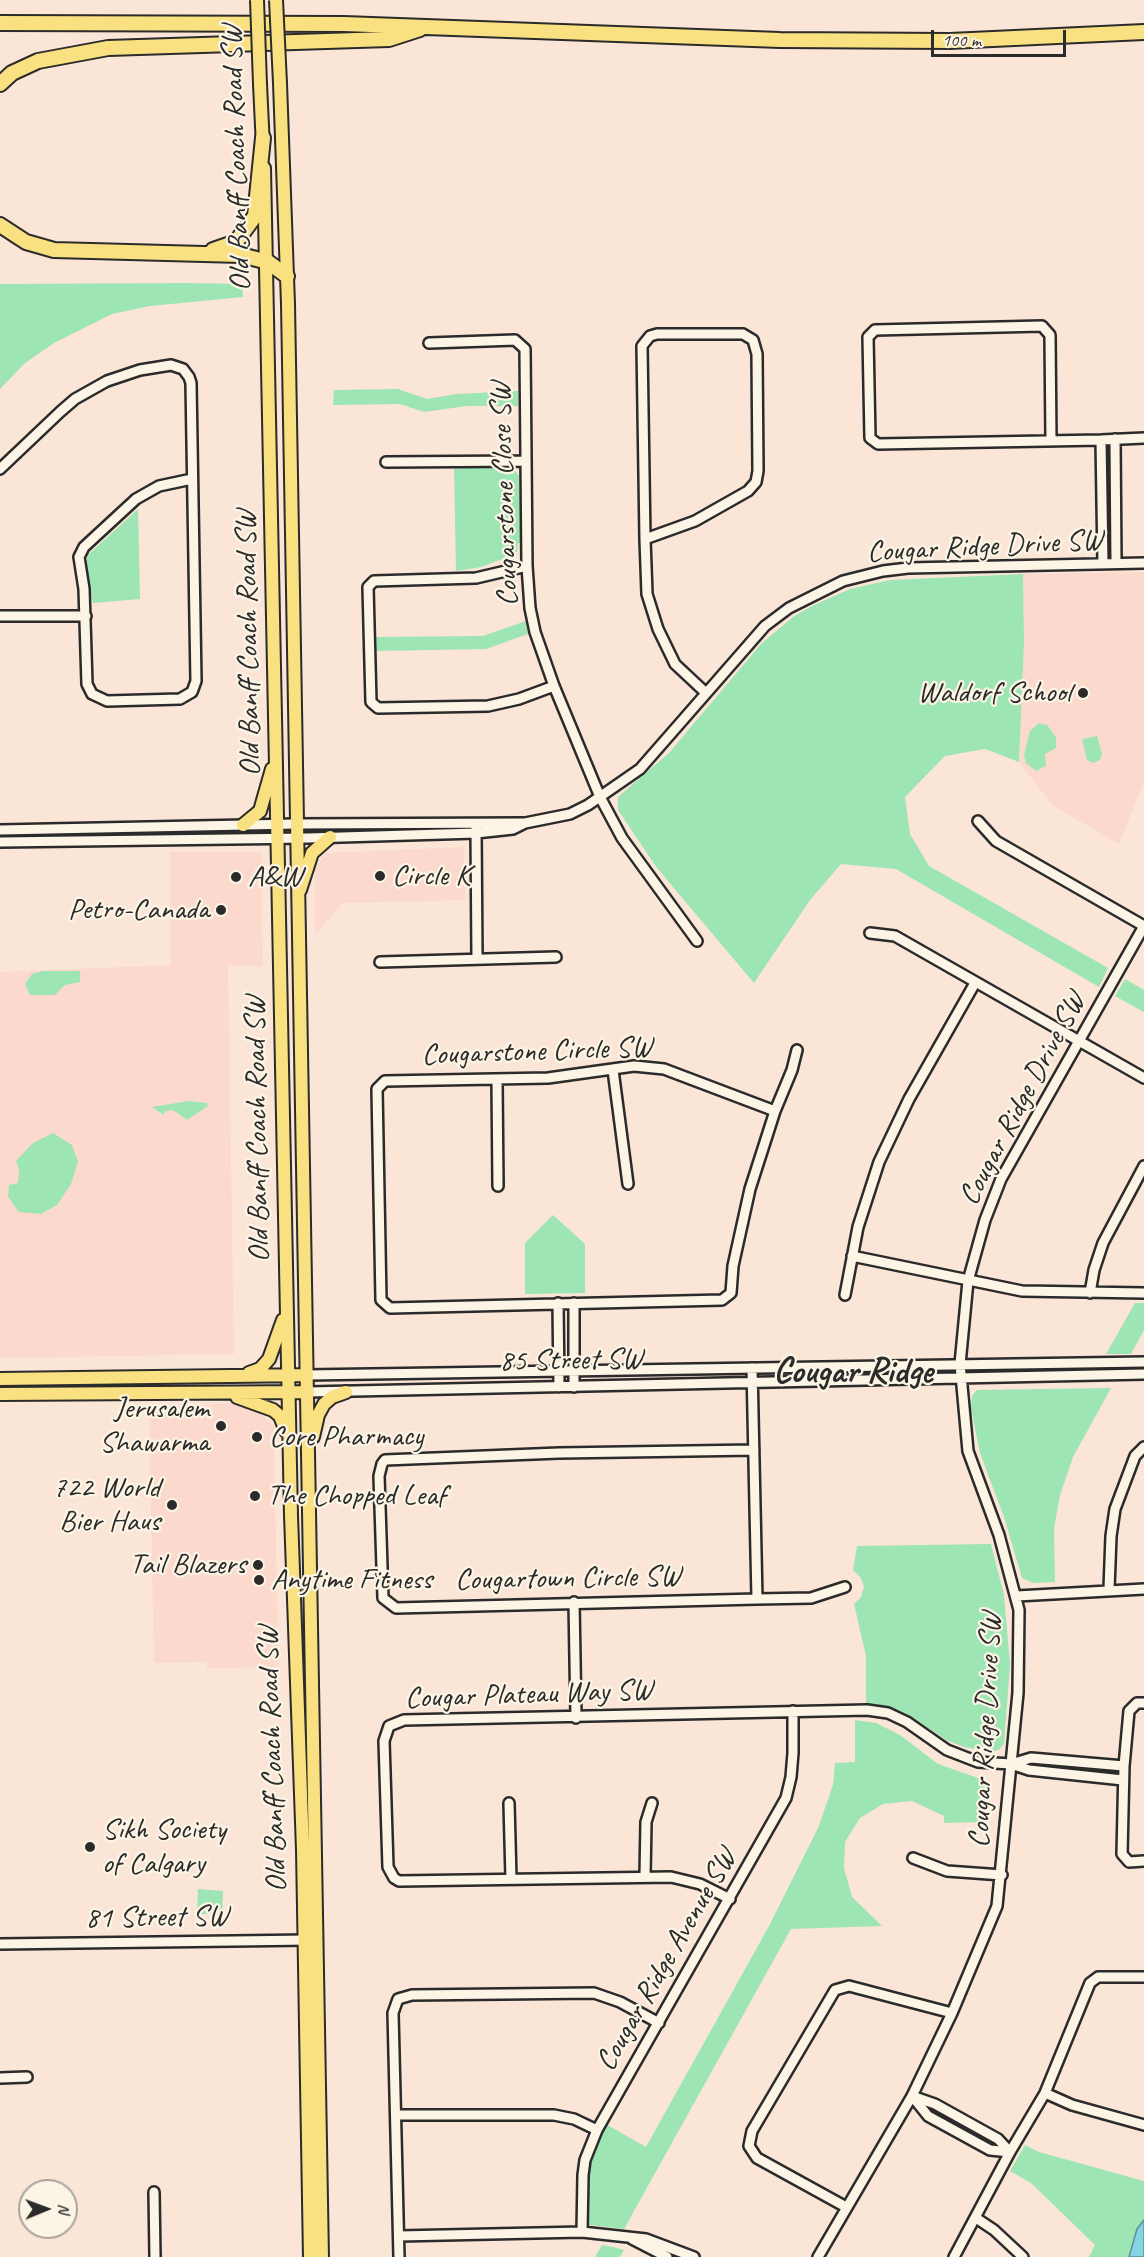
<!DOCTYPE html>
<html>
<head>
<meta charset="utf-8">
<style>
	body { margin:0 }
	#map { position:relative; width:1144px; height:2257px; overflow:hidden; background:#fbe5d7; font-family:Caveat,sans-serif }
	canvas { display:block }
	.north { position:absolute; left:18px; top:2179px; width:60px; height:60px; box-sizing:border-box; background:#fcf5e5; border:2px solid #a8a49b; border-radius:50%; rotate:89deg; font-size:16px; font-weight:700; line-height:24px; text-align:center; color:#2b2b2b }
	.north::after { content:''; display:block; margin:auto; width:21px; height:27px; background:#2b2b2b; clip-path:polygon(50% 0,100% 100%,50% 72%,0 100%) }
	.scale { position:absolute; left:931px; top:30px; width:135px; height:27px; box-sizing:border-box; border:3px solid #2b2b2b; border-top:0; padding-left:8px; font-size:18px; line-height:21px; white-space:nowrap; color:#2b2b2b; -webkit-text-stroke:4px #fcf5e5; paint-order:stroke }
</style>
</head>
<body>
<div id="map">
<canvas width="1144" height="2257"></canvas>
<div class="north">N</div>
<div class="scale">100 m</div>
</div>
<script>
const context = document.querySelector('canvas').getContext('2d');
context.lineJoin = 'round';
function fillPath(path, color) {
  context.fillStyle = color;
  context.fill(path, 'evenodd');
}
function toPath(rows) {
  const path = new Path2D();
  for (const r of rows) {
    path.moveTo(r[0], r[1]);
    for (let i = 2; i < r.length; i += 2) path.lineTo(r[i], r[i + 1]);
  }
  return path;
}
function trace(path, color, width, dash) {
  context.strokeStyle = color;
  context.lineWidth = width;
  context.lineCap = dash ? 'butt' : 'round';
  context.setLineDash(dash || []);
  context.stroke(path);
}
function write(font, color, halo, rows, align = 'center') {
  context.font = font + ' Caveat,sans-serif';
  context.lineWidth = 4.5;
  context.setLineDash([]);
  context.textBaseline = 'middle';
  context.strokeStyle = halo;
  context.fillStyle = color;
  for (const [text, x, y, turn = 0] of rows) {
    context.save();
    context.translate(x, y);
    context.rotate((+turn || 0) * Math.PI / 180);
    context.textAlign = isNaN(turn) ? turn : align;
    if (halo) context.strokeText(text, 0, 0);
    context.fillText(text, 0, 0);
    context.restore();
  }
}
const built = toPath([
	[1144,572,1144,781,1119,844,1052,805,1019,762,1024,642,1023,574],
	[464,847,465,900,343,903,315,935,315,868,326,853],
	[170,852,261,852,263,966,228,966,234,1354,0,1358,0,972,171,965],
	[235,1403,255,1408,274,1426,278,1667,207,1668,207,1662,154,1663,149,1408]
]);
const green = toPath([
	[187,283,242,284,243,297,150,306,112,314,54,343,25,363,0,389,0,284],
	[398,389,427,399,457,394,518,391,518,406,467,406,424,412,400,404,333,405,334,390],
	[508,467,514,469,519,476,522,543,518,543,517,552,510,556,481,567,456,571,454,467],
	[138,509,140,599,93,603,86,564,88,555],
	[1023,574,1024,642,1019,762,985,749,945,756,905,797,910,834,929,866,1108,968,1099,987,896,869,841,864,810,900,754,983,657,868,618,810,618,797,669,753,761,644,793,617,812,606,850,589,890,580],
	[526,621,528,634,486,649,375,651,375,637,483,636],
	[1039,723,1047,725,1056,737,1056,748,1045,754,1046,766,1036,771,1026,763,1024,755,1030,731],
	[1097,736,1102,754,1101,759,1094,763,1087,760,1082,739],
	[43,971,80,971,80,982,65,985,55,995,30,995,25,984,32,974],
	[1125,979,1144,990,1144,1012,1115,996],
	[189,1101,207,1103,208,1106,187,1120,173,1110,165,1111,164,1115,152,1107],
	[53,1133,72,1145,78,1162,71,1184,57,1205,41,1214,19,1212,8,1197,9,1185,18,1183,19,1169,16,1161,33,1143],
	[553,1215,585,1244,585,1293,525,1294,525,1243],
	[1135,1303,1144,1303,1144,1330,1131,1354,1106,1354],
	[1111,1388,1073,1457,1060,1495,1054,1528,1055,1582,1033,1583,1022,1578,1004,1517,980,1453,971,1408,972,1396,977,1390],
	[991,1544,1004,1595,1010,1664,1004,1744,1000,1749,992,1752,964,1747,948,1741,912,1717,885,1707,866,1704,866,1656,854,1604,861,1597,864,1587,861,1578,853,1570,857,1546],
	[855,1720,876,1723,900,1735,938,1764,978,1778,987,1789,984,1822,944,1823,944,1816,912,1801,883,1804,860,1818,845,1842,844,1868,852,1897,882,1926,791,1929,624,2229,583,2224,579,2215,580,2173,602,2122,646,2147,769,1926,818,1828,833,1785,835,1763,855,1762],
	[198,1889,223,1891,222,1914,197,1914],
	[1025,2145,1039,2152,1144,2181,1144,2220,1137,2229,1129,2257,1089,2257,1095,2245,1031,2183,1010,2171],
	[602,2245,613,2247,624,2250,620,2257,595,2257]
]);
const water = toPath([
	[1144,2220,1144,2257,1129,2257,1137,2229,1144,2220]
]);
const minor = toPath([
	[429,343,515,340,525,349,527,566,530,608,535,632,554,686,600,797,622,838,697,941],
	[1115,439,1116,563],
	[1101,440,1103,564],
	[1051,441,1050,335,1042,326,875,330,868,337,870,438,878,444,1101,440,1144,438],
	[386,462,526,461],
	[0,469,60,412,75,399,107,381,140,370,171,365,183,369,189,377,191,383,196,681,192,692,180,699,107,701,92,694,87,684,84,589,79,557,84,547,136,499,159,486,192,479],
	[645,539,642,346,650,336,657,334,743,334,753,340,757,354,758,471,756,482,748,491,695,521,645,539,647,594,658,629,675,664,706,693],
	[527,566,476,578,374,581,368,587,371,702,378,708,488,706,519,699,554,686],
	[0,616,86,616],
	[978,821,996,841,1144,926],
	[476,828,477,959],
	[0,830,295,824,523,823],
	[0,842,308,838,476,833,513,829,525,823,570,814,588,805,640,769,765,626,789,608,843,581,883,571,908,568,1144,563],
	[870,933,895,936,1144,1078],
	[380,962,556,957],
	[634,1066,664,1069,775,1111,750,1189,733,1266,731,1293,722,1300,390,1308,381,1300,377,1089,385,1081,548,1078,634,1066],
	[613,1070,628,1184],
	[497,1080,498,1186],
	[775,1111,792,1070,797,1050],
	[852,1256,1022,1291,1144,1293],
	[1090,1293,1094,1270,1103,1243,1144,1166],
	[845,1295,858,1227,879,1162,909,1099,975,983],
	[558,1303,559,1387],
	[574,1303,574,1387],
	[752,1368,757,1599,396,1608,383,1598,379,1476,382,1464,385,1460,559,1453,754,1450],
	[307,1375,1144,1362],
	[308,1392,1144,1374],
	[1109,1589,1111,1536,1115,1509,1135,1456,1144,1447],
	[1017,1596,1144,1589],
	[757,1599,811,1598,845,1587],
	[574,1602,576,1718],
	[1144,1703,1137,1703,1129,1711,1124,1766,1122,1854,1129,1862,1144,1861],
	[1011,1764,1029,1770,1123,1780],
	[509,1803,511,1879],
	[913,1858,947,1871,1002,1875],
	[645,1876,646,1822,652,1803],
	[730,1899,700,1884,671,1877,399,1881,394,1878,388,1867,384,1741,389,1726,404,1720,867,1710,888,1713,907,1722,947,1750,978,1762,1011,1764,1031,1758,1124,1766],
	[0,1944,310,1940],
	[0,2078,27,2077],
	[1045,2093,1072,2105,1144,2125],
	[912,2096,928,2116,990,2150,1010,2152],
	[912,2096,935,2104,998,2139,1010,2152],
	[396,2115,554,2115,574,2119,597,2130],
	[154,2192,155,2257],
	[846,2207,757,2158,749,2146,752,2131,835,1990,849,1986,952,2013],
	[976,2218,994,2230,1023,2257],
	[582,2232,583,2175,585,2160,597,2130,786,1798,791,1777,793,1753,793,1711],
	[399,2236,582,2232,646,2239,694,2257],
	[632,2239,667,2257],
	[399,2257,393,2013,398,1999,412,1995,594,1993,620,2002,659,2023],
	[818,2257,912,2096,952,2013,997,1906,1018,1693,1019,1610,999,1535,968,1451,960,1364,968,1281,985,1220,1001,1179,1144,926],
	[954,2257,1010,2152,1045,2093,1090,1983,1098,1977,1144,1977]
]);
const major = toPath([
	[280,83,288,304,322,2257],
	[260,84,263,147],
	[264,168,291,1515,303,1850,310,2257],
	[243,825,260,811,272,769],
	[300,890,312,853,330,837],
	[249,1373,260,1369,269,1359,283,1320],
	[0,1379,307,1375],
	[0,1394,308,1392],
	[237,1397,273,1410,280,1416,286,1431],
	[313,1437,318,1415,324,1404,332,1397,346,1392]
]);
const highway = toPath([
	[0,23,344,24,780,40,950,41,1144,32],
	[0,84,12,73,38,61,108,48,389,39,420,29],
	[0,225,26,242,54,250,241,255,268,262,287,276],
	[213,250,236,242,255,216,263,138]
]);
const majorBridge = toPath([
	[257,0,260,84],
	[276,0,280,83]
]);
const markers = [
	[1083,693,6,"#2b2b2b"],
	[380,876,6,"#2b2b2b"],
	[236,877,6,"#2b2b2b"],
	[221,910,6,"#2b2b2b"],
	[221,1426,6,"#2b2b2b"],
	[257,1437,6,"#2b2b2b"],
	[255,1496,6,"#2b2b2b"],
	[172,1505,6,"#2b2b2b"],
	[258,1565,6,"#2b2b2b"],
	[259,1580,6,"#2b2b2b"],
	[90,1847,6,"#2b2b2b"]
];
const streetNames = [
	["Old Banff Coach Road SW",237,158,-92],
	["Cougarstone Close SW",505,494,-92],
	["Cougar Ridge Drive SW",985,547,-3],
	["Old Banff Coach Road SW",249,643,-91],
	["Cougarstone Circle SW",537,1052,-2],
	["Cougar Ridge Drive SW",1023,1099,-62],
	["Old Banff Coach Road SW",258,1129,-91],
	["85 Street SW",571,1361,-1],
	["Cougartown Circle SW",568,1579,-1],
	["Cougar Plateau Way SW",529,1695,-2],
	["Cougar Ridge Drive SW",986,1730,-87],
	["Old Banff Coach Road SW",273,1759,-92],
	["81 Street SW",157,1918,-1],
	["Cougar Ridge Avenue SW",667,1960,-60]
];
const poiNames = [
	["Waldorf School",1071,693,"right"],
	["Circle K",392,876],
	["A&W",248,877],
	["Petro-Canada",209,910,"right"],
	["Jerusalem",209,1409,"right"],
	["Shawarma",209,1443,"right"],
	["Core Pharmacy",269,1437],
	["722 World",160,1488,"right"],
	["Bier Haus",160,1522,"right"],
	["The Chopped Leaf",267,1496],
	["Tail Blazers",246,1565,"right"],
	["Anytime Fitness",271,1580],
	["Sikh Society",102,1830],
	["of Calgary",102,1864]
];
const districtNames = [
	["Cougar Ridge",853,1373]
];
fillPath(built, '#fbdacd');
fillPath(green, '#9de5b2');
fillPath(water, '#84d4e1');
trace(water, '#609098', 1.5);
trace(minor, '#2b2b2b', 14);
trace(major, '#2b2b2b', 16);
trace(highway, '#2b2b2b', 18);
trace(minor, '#fcf5e5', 9);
trace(major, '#f9e181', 12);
trace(highway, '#f9e181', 14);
trace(majorBridge, '#2b2b2b', 16, []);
trace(majorBridge, '#f9e181', 12);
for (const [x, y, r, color] of markers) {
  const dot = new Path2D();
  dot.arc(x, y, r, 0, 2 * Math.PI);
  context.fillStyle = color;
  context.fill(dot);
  trace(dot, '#fcf5e5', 2);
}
write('30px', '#2b2b2b', '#fcf5e5', streetNames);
write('30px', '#2b2b2b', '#fcf5e5', poiNames, 'left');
write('bold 36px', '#2b2b2b', '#fcf5e5', districtNames);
</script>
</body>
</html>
